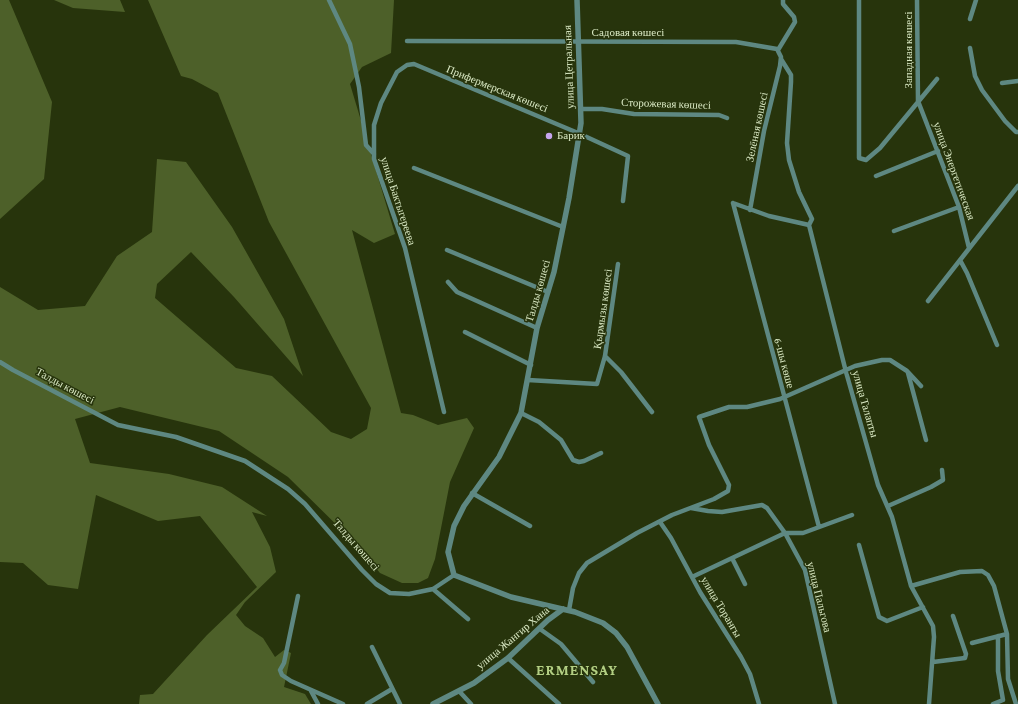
<!DOCTYPE html>
<html>
<head>
<meta charset="utf-8">
<style>
	body { margin:0 }
	canvas { display:block; background:#27340c }
</style>
</head>
<body>
<canvas width="1018" height="704"></canvas>
<script>
const context = document.querySelector('canvas').getContext('2d');
context.lineJoin = 'round';
function fillPath(path, color) {
  context.fillStyle = color;
  context.fill(path, 'evenodd');
}
function toPath(rows) {
  const path = new Path2D();
  for (const r of rows) {
    path.moveTo(r[0], r[1]);
    for (let i = 2; i < r.length; i += 2) path.lineTo(r[i], r[i + 1]);
  }
  return path;
}
function trace(path, color, width, dash) {
  context.strokeStyle = color;
  context.lineWidth = width;
  context.lineCap = dash ? 'butt' : 'round';
  context.setLineDash(dash || []);
  context.stroke(path);
}
function write(font, color, halo, rows, align = 'center') {
  context.font = font + ' "Crimson Pro",serif';
  context.lineWidth = 3;
  context.setLineDash([]);
  context.textBaseline = 'middle';
  context.strokeStyle = halo;
  context.fillStyle = color;
  for (const [text, x, y, turn = 0] of rows) {
    context.save();
    context.translate(x, y);
    context.rotate((+turn || 0) * Math.PI / 180);
    context.textAlign = isNaN(turn) ? turn : align;
    if (halo) context.strokeText(text, 0, 0);
    context.fillText(text, 0, 0);
    context.restore();
  }
}
const green = toPath([
	[0,0,9,0,52,102,44,179,0,219],
	[54,0,120,0,125,12,73,8],
	[148,0,394,0,391,53,362,67,350,84,395,234,374,243,352,230,401,413,413,415,438,425,467,418,474,428,450,482,435,559,428,578,418,583,402,583,380,573,356,544,288,477,219,431,120,407,75,419,90,463,169,474,222,487,267,516,252,512,270,547,276,572,245,602,236,615,245,626,263,638,275,657,284,650,291,653,284,687,305,694,311,704,139,704,140,695,153,694,207,635,257,587,200,516,158,521,96,495,78,589,48,585,23,563,0,562,0,287,38,310,85,306,117,256,152,232,157,159,186,162,232,227,284,319,303,376,234,297,191,252,157,284,155,298,236,368,272,376,331,432,351,439,367,429,371,408,269,222,218,93,192,79,181,76]
]);
const minor = toPath([
	[329,0,350,44,359,87,366,145,374,154],
	[859,0,859,158,866,160,880,148,937,79],
	[917,0,918,101,959,207,969,248],
	[970,19,976,0],
	[407,41,736,42,777,49,781,57,780,66,764,131,750,210],
	[970,48,975,76,982,90,1005,121,1016,132,1018,132],
	[778,50,795,22,794,17,783,4,783,0],
	[781,59,791,75,791,82,787,143,789,160,799,192,812,219,809,225],
	[1002,83,1018,81],
	[581,109,602,109,634,114,719,115,727,118],
	[414,168,563,227],
	[876,176,938,151],
	[733,203,819,527],
	[733,203,769,216,809,225],
	[809,225,846,372,878,485,892,517,911,586,933,626,934,637,929,704],
	[894,231,959,207],
	[447,250,548,292],
	[960,260,967,273,997,345],
	[448,282,457,292,537,328],
	[928,301,1018,186],
	[465,332,531,365],
	[605,356,621,372,652,412],
	[0,362,13,370,118,425,176,437,245,461,288,489,305,504,362,570,376,584,390,593,409,594,433,589,454,575],
	[908,373,926,440],
	[528,380,597,384,605,356,618,264],
	[444,412,405,248,374,159,374,125,381,103,397,72,407,65,414,64,578,133,628,156,623,201],
	[521,413,539,422,561,440,573,460,579,462,584,461,601,453],
	[472,493,530,526],
	[888,506,931,487,943,480,942,470],
	[691,508,708,511,722,512,762,505,767,508,785,533,692,577],
	[660,522,671,538,700,592,741,657,750,674,759,704],
	[859,545,879,617,887,621,923,607],
	[732,558,745,584],
	[911,586,960,572,982,571,988,575,994,586,1007,634,1008,679,1016,704],
	[433,589,468,619],
	[298,596,284,663,280,670,282,675,291,681,343,704],
	[569,610,573,588,579,573,587,563,637,533,672,515,714,499,728,491,729,485,709,445,699,417,729,407,747,407,780,399,855,366,882,360,890,360,907,371,921,386],
	[540,629,561,644,593,682],
	[972,643,1007,634],
	[372,647,400,704],
	[508,658,559,704],
	[933,662,965,658,966,654,953,616],
	[311,691,318,704],
	[459,691,471,704],
	[367,704,392,689],
	[835,704,805,570,785,533,803,533,852,515],
	[993,704,1003,700,998,671,998,636]
]);
const tertiary = toPath([
	[577,0,581,123,569,198,554,272,537,328,521,413,499,457,464,506,454,526,448,552,454,575,511,597,575,612,603,623,616,633,627,647,658,704],
	[433,704,474,683,508,658,548,620,563,609]
]);
const markers = [
	[549,136,4,"#c7a6ef"]
];
const streetNames = [
	["Садовая көшесі",628,33],
	["Западная көшесі",909,50,-90],
	["улица Цетральная",569,67,-92],
	["Прифермерская көшесі",497,89,22],
	["Сторожевая көшесі",666,104,2],
	["Зелёная көшесі",757,127,-78],
	["улица Энергетическая",954,171,70],
	["улица Бактыгереева",398,201,72],
	["Талды көшесі",538,291,-74],
	["Қырмызы көшесі",603,309,-82],
	["6-шы көше",784,363,75],
	["Талды көшесі",65,386,28],
	["улица Талапты",865,404,74],
	["Талды көшесі",356,545,49],
	["улица Пальгова",819,597,76],
	["улица Торангы",721,607,59],
	["улица Жангир Хана",513,638,-40]
];
const poiNames = [
	["Барик",557,136]
];
const districtNames = [
	["ERMENSAY",577,670]
];
fillPath(green, '#4d6029');
trace(minor, '#5e8882', 4.5);
trace(tertiary, '#5e8882', 5.5);
for (const [x, y, r, color] of markers) {
  const dot = new Path2D();
  dot.arc(x, y, r, 0, 2 * Math.PI);
  context.fillStyle = color;
  context.fill(dot);
  trace(dot, '#27340c', 1.5);
}
write('11px', '#dae9c4', '#27340c', streetNames);
write('11px', '#dae9c4', '#27340c', poiNames, 'left');
context.letterSpacing = '1px';
write('bold 15px', '#b3cf83', '#27340c', districtNames);
context.letterSpacing = '0px';
</script>
</body>
</html>
